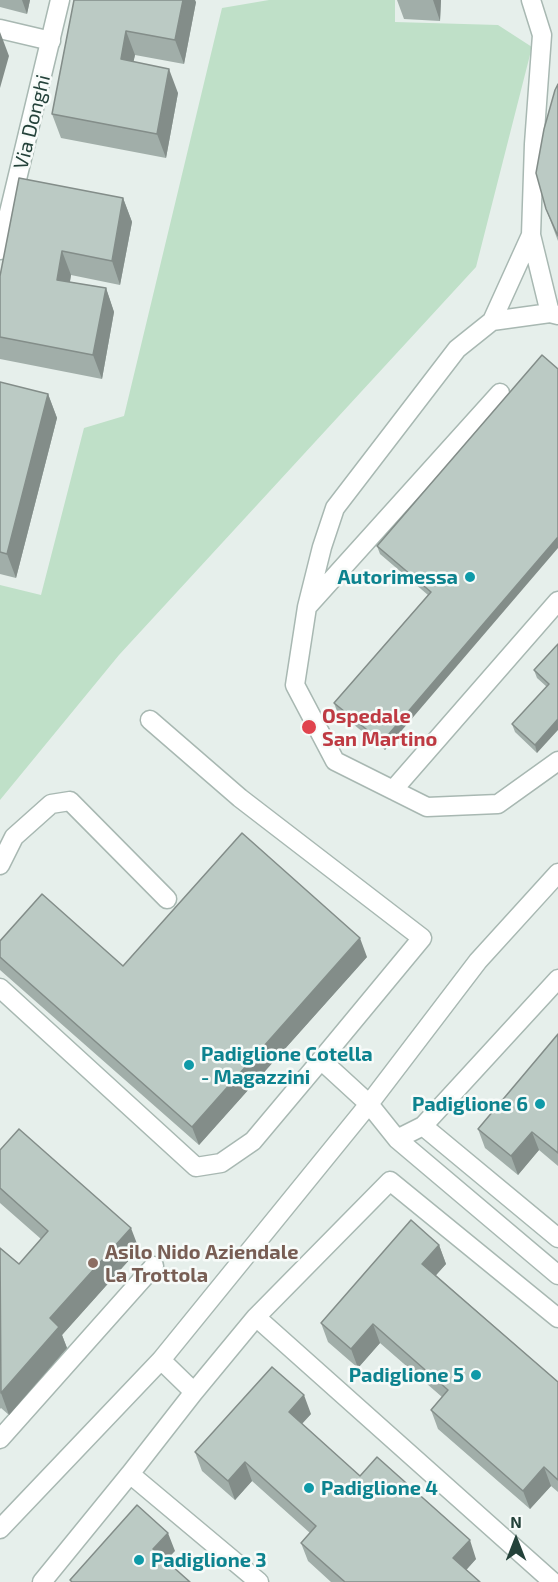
<!DOCTYPE html>
<html>
<head>
<meta charset="utf-8">
<style>
	body { margin:0 }
	#map { position:relative; width:558px; height:1582px; overflow:hidden; background:#e6efeb; font-family:"Exo 2",sans-serif }
	canvas { display:block }
	.north { position:absolute; left:486px; top:1510px; width:60px; height:60px; -webkit-text-stroke:4px #f7fbf9; paint-order:stroke; rotate:0deg; font-size:16px; font-weight:700; line-height:24px; text-align:center; color:#24423a }
	.north::after { content:''; display:block; margin:auto; width:21px; height:27px; background:#24423a; clip-path:polygon(50% 0,100% 100%,50% 72%,0 100%) }
</style>
</head>
<body>
<div id="map">
<canvas width="558" height="1582"></canvas>
<div class="north">N</div>
</div>
<script>
const context = document.querySelector('canvas').getContext('2d');
context.lineJoin = 'round';
function fillPath(path, color) {
  context.fillStyle = color;
  context.fill(path, 'evenodd');
}
function toPath(rows) {
  const path = new Path2D();
  for (const r of rows) {
    path.moveTo(r[0], r[1]);
    for (let i = 2; i < r.length; i += 2) path.lineTo(r[i], r[i + 1]);
  }
  return path;
}
function trace(path, color, width, dash) {
  context.strokeStyle = color;
  context.lineWidth = width;
  context.lineCap = dash ? 'butt' : 'round';
  context.setLineDash(dash || []);
  context.stroke(path);
}
function write(font, color, halo, rows, align = 'center') {
  context.font = font + ' "Exo 2",sans-serif';
  context.lineWidth = 5;
  context.setLineDash([]);
  context.textBaseline = 'middle';
  context.strokeStyle = halo;
  context.fillStyle = color;
  for (const [text, x, y, turn = 0] of rows) {
    context.save();
    context.translate(x, y);
    context.rotate((+turn || 0) * Math.PI / 180);
    context.textAlign = isNaN(turn) ? turn : align;
    if (halo) context.strokeText(text, 0, 0);
    context.fillText(text, 0, 0);
    context.restore();
  }
}
const green = toPath([
	[269,0,395,0,395,22,498,25,532,47,476,267,119,655,0,800,0,585,41,595,84,428,124,416,222,8]
]);
const service = toPath([
	[531,0,542,35,534,144,531,235,550,313],
	[0,29,51,41],
	[558,315,550,313,492,321,457,349,335,508,322,547,307,607,295,685,335,761,427,807,498,804,558,761],
	[492,321,531,235],
	[308,606,500,393],
	[150,720,240,798,422,938,321,1060,369,1104,397,1139,558,1275],
	[393,790,558,601],
	[0,865,14,837,51,804,70,801,167,899],
	[0,988,196,1167,221,1163,253,1141,321,1060],
	[423,1126,558,1238],
	[397,1139,423,1126,558,979],
	[256,1317,553,1582],
	[161,1360,194,1392],
	[0,1439,154,1266],
	[0,1529,161,1360,369,1104,478,961,558,873],
	[42,1582,130,1474],
	[259,1582,130,1474,194,1392,256,1317,390,1181,558,1318]
]);
const tertiary = toPath([
	[0,250,60,0]
]);
const wall = toPath([
	[0,0,30,0,27,14,0,7],
	[74,0,196,2,184,64,135,55,133,62,178,93,166,158,61,138,52,114],
	[397,0,441,0,440,21,404,19],
	[558,84,558,241,546,209],
	[123,198,132,222,120,285,71,275,70,282,106,288,114,312,102,379,0,359,0,276],
	[542,355,385,750,337,711,334,703,428,595,380,554,377,546],
	[0,382,48,394,57,418,16,578,0,574],
	[558,644,537,753,515,732,512,724,547,687,537,678,534,670],
	[0,941,123,966,367,957,199,1145,0,970],
	[558,1034,558,1166,539,1150,518,1175,485,1148,478,1129],
	[0,1150,139,1249,62,1335,67,1348,9,1415,1,1408,0,1409,0,1248,19,1264,41,1239,0,1203],
	[439,1245,446,1264,436,1275,558,1382,558,1492,551,1486,530,1509,438,1429,431,1410,442,1397,380,1343,358,1368,328,1342,321,1323],
	[311,1414,302,1424,360,1476,476,1559,466,1570,480,1582,331,1582,308,1561,301,1543,310,1533,252,1481,235,1500,202,1471,195,1452]
]);
const shadedWall = toPath([
	[22,0,30,0,27,14],
	[183,0,195,0,196,2,184,64,175,40],
	[433,0,441,0,440,21],
	[126,31,135,55,129,83,121,59],
	[0,32,9,56,0,88],
	[169,69,178,93,166,158,157,134],
	[123,198,132,222,120,285,112,261],
	[62,251,71,275,66,304,57,280],
	[106,288,114,312,102,379,93,355],
	[48,394,57,418,16,578,7,554],
	[558,537,558,548,385,750,382,742],
	[558,719,558,730,537,753,535,745],
	[360,938,367,957,199,1145,192,1127],
	[532,1132,539,1150,518,1175,511,1156],
	[131,1228,139,1249,62,1335,67,1348,9,1415,1,1393,50,1318],
	[439,1245,446,1264,429,1283,422,1264],
	[373,1324,380,1343,358,1368,351,1349],
	[304,1395,311,1414,295,1431,289,1412],
	[245,1462,252,1481,235,1500,228,1481],
	[544,1467,551,1486,530,1509,523,1491],
	[168,1533,175,1551,159,1568,153,1549],
	[470,1540,476,1559,460,1577,453,1558]
]);
const building = toPath([
	[74,0,183,0,175,40,126,31,121,59,169,69,157,134,52,114,74,0],
	[558,84,558,236,546,209,536,173,544,129,555,90,558,84],
	[19,178,123,198,112,261,62,251,57,280,106,288,93,355,0,337,0,276,19,178],
	[542,355,558,369,558,537,382,742,334,703,431,592,377,546,542,355],
	[0,382,48,394,7,554,0,552,0,382],
	[558,644,558,719,535,745,512,724,549,684,534,670,558,644],
	[242,833,360,938,192,1127,0,957,0,941,42,894,123,966,242,833],
	[558,1034,558,1153,532,1132,511,1156,478,1129,558,1034],
	[19,1129,131,1228,50,1318,59,1327,1,1393,0,1248,19,1264,48,1231,0,1188,0,1150,19,1129],
	[411,1220,439,1245,422,1264,558,1382,558,1480,544,1467,523,1491,431,1410,448,1390,373,1324,351,1349,321,1323,411,1220],
	[272,1367,304,1395,289,1412,360,1476,377,1457,470,1540,453,1558,480,1582,345,1582,301,1543,316,1526,245,1462,228,1481,195,1452,272,1367],
	[137,1505,168,1533,153,1549,190,1582,72,1582,70,1580,137,1505]
]);
const markers = [
	[470,577,6,"#0f9aa8"],
	[309,727,8,"#e0444e"],
	[189,1065,6,"#0f9aa8"],
	[540,1104,6,"#0f9aa8"],
	[93,1263,6,"#8d6e63"],
	[476,1375,6,"#0f9aa8"],
	[309,1488,6,"#0f9aa8"],
	[139,1560,6,"#0f9aa8"]
];
const streetNames = [
	["Via Donghi",32,122,-76]
];
const cultureNames = [
	["Autorimessa",458,577],
	["Padiglione Cotella",201,1054,"left"],
	["- Magazzini",201,1077,"left"],
	["Padiglione 6",528,1104],
	["Padiglione 5",464,1375],
	["Padiglione 4",321,1488,"left"],
	["Padiglione 3",151,1560,"left"]
];
const healthNames = [
	["Ospedale",322,716],
	["San Martino",322,739]
];
const educationNames = [
	["Asilo Nido Aziendale",105,1252],
	["La Trottola",105,1275]
];
fillPath(green, '#bfe0c8');
trace(service, '#a8b8b2', 21);
trace(tertiary, '#a8b8b2', 21);
trace(service, '#fff', 18);
trace(tertiary, '#fff', 18);
fillPath(wall, '#a1aea9');
fillPath(shadedWall, '#838d89');
fillPath(building, '#bbcac4');
trace(building, '#838d89', 1.5);
for (const [x, y, r, color] of markers) {
  const dot = new Path2D();
  dot.arc(x, y, r, 0, 2 * Math.PI);
  context.fillStyle = color;
  context.fill(dot);
  trace(dot, '#f7fbf9', 2);
}
write('20px', '#24423a', '#f7fbf9', streetNames);
write('bold 20px', '#0d838f', '#f7fbf9', cultureNames, 'right');
write('bold 20px', '#be3a42', '#f7fbf9', healthNames, 'left');
write('bold 20px', '#785e54', '#f7fbf9', educationNames, 'left');
</script>
</body>
</html>
